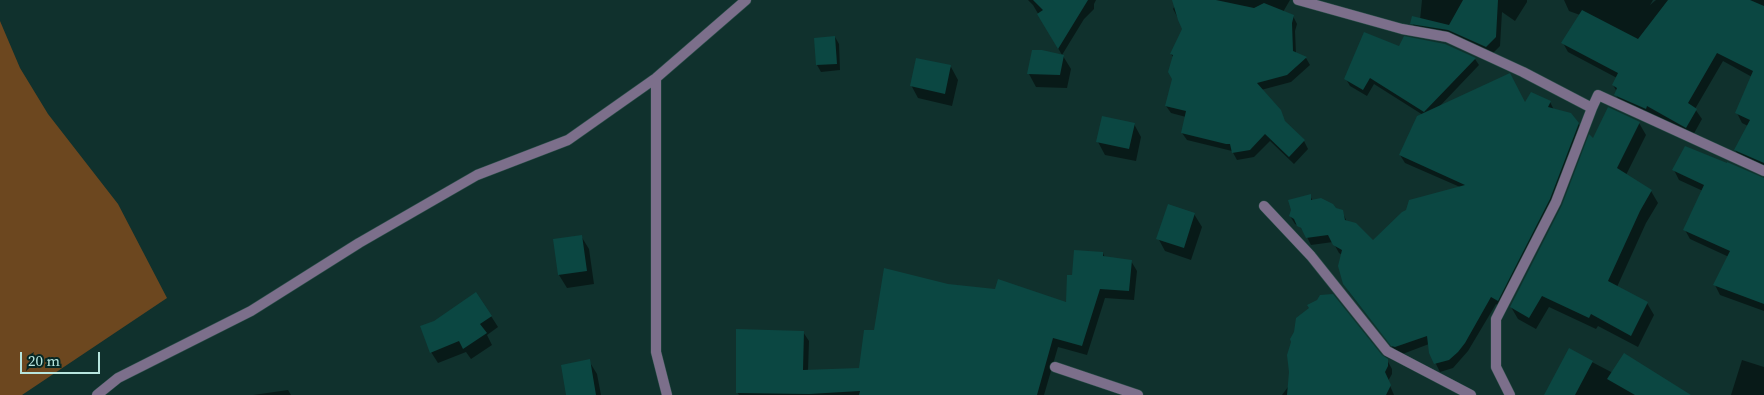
<!DOCTYPE html>
<html>
<head>
<meta charset="utf-8">
<style>
	body { margin:0 }
	#map { position:relative; width:1764px; height:395px; overflow:hidden; background:#10312d; font-family:"Source Serif 4",serif }
	canvas { display:block }
	.scale { position:absolute; left:20px; top:352px; width:80px; height:22px; box-sizing:border-box; border:2px solid #b7e5de; border-top:0; padding-left:6px; font-size:15px; line-height:18px; white-space:nowrap; color:#b7e5de; -webkit-text-stroke:4px #052724; paint-order:stroke }
</style>
</head>
<body>
<div id="map">
<canvas width="1764" height="395"></canvas>
<div class="scale">20 m</div>
</div>
<script>
const context = document.querySelector('canvas').getContext('2d');
context.lineJoin = 'round';
function fillPath(path, color) {
  context.fillStyle = color;
  context.fill(path, 'evenodd');
}
function toPath(rows) {
  const path = new Path2D();
  for (const r of rows) {
    path.moveTo(r[0], r[1]);
    for (let i = 2; i < r.length; i += 2) path.lineTo(r[i], r[i + 1]);
  }
  return path;
}
function trace(path, color, width, dash) {
  context.strokeStyle = color;
  context.lineWidth = width;
  context.lineCap = dash ? 'butt' : 'round';
  context.setLineDash(dash || []);
  context.stroke(path);
}
const green = toPath([
	[0,21,20,68,48,114,118,204,167,298,22,395,0,395]
]);
const shadow = toPath([
	[1028,0,1096,0,1094,4,1094,9,1084,19,1062,55,1033,5],
	[1178,0,1290,0,1283,12,1293,16,1297,24,1295,31,1296,54,1306,58,1310,65,1291,82,1261,90,1280,111,1286,124,1304,141,1308,149,1294,164,1270,141,1254,157,1237,160,1232,151,1187,140,1182,133,1186,117,1171,113,1166,106,1173,79,1173,57,1171,54,1184,29,1173,9],
	[1422,0,1527,0,1527,2,1515,21,1502,12,1500,46,1491,55,1417,32,1412,23,1420,20],
	[1564,0,1653,0,1650,5,1656,0,1764,0,1764,170,1741,159,1735,150,1748,126,1742,123,1737,113,1752,77,1723,61,1695,109,1702,119,1692,137,1621,104,1616,95,1617,92,1613,85,1617,78,1568,52,1563,43,1580,15,1569,11],
	[835,37,839,44,840,70,821,72,817,65,815,39],
	[1399,48,1475,59,1479,65,1438,108,1550,102,1554,110,1578,123,1583,131,1554,207,1502,308,1496,304,1468,351,1453,368,1440,372,1430,352,1429,344,1400,355,1397,353,1349,292,1344,284,1342,255,1339,253,1333,242,1311,245,1306,235,1299,226,1295,224,1290,216,1310,196,1313,201,1342,211,1347,222,1373,242,1460,187,1405,163,1400,155,1423,115,1374,84,1367,96,1350,86,1346,79],
	[1063,56,1071,69,1067,88,1036,87,1029,74],
	[951,67,958,80,952,106,918,98,911,85],
	[1639,123,1646,135,1626,175,1651,191,1658,203,1646,223,1617,287,1647,303,1654,315,1638,347,1598,326,1596,329,1549,307,1536,329,1518,319,1511,307,1563,206,1593,141],
	[1134,124,1141,137,1136,161,1105,155,1098,142],
	[1674,170,1764,179,1764,311,1720,295,1715,285,1729,257,1690,239,1685,230,1703,191,1679,180],
	[1194,214,1202,227,1191,260,1165,251,1158,238],
	[581,236,589,249,594,284,567,288,559,275,555,240],
	[1103,253,1105,258,1131,261,1137,271,1134,300,1105,298,1087,355,1058,347,1044,395,739,395,737,392,803,332,809,341,808,371,860,369,875,331,947,285,1067,304,1073,276],
	[491,316,498,327,487,335,492,345,471,359,466,352,438,363,431,352],
	[1569,350,1613,373,1681,395,1546,395],
	[1381,356,1387,360,1392,369,1392,374,1388,381,1394,395,1282,395,1288,387],
	[1742,360,1764,367,1764,395,1731,395],
	[589,361,597,374,601,395,567,395],
	[288,390,291,395,253,395]
]);
const building = toPath([
	[1033,0,1088,0,1058,49,1037,14,1043,10],
	[1172,0,1216,0,1254,8,1264,3,1294,15,1292,23,1293,51,1307,57,1287,75,1257,83,1281,110,1285,121,1305,140,1289,157,1265,134,1250,150,1232,153,1230,144,1226,144,1181,133,1186,111,1165,106,1172,79,1168,72,1173,55,1170,54,1182,29,1178,20],
	[1463,0,1498,0,1496,37,1486,47,1448,30,1410,24,1412,16,1449,25],
	[1668,0,1750,0,1764,6,1764,163,1734,150,1750,120,1735,113,1753,71,1717,53,1688,103,1697,109,1686,128,1647,106,1646,109,1614,95,1617,88,1612,85,1618,73,1561,43,1582,10,1638,39],
	[1364,32,1399,46,1404,36,1445,44,1476,58,1424,112,1370,78,1363,90,1344,79],
	[835,36,837,64,816,65,814,38],
	[1032,50,1042,50,1064,55,1060,75,1027,74],
	[916,58,951,65,945,94,910,86],
	[1510,73,1525,102,1531,92,1551,101,1548,107,1571,113,1579,123,1550,199,1498,301,1491,297,1465,343,1458,352,1449,360,1434,364,1429,353,1427,336,1395,347,1391,346,1343,284,1338,266,1342,250,1333,245,1328,235,1306,238,1301,228,1297,226,1294,219,1289,216,1291,210,1288,200,1311,194,1311,200,1321,198,1333,204,1336,208,1343,210,1345,220,1356,223,1373,240,1402,212,1406,210,1409,200,1465,185,1399,155,1417,116],
	[1608,107,1640,122,1617,168,1652,190,1640,211,1608,281,1648,302,1631,336,1591,314,1589,318,1542,296,1529,318,1510,307,1562,205,1589,134,1593,138],
	[1102,116,1135,123,1129,149,1096,142],
	[1685,146,1727,163,1727,162,1764,178,1764,304,1713,285,1730,251,1683,230,1704,185,1672,170],
	[1168,204,1195,213,1184,248,1156,239],
	[582,235,587,271,558,275,553,239],
	[1074,250,1103,252,1103,256,1132,260,1129,291,1100,289,1082,346,1053,338,1037,395,859,395,860,391,809,394,736,393,736,329,804,331,803,370,859,368,864,330,874,330,884,268,948,284,995,289,998,279,1066,302,1067,275,1072,275],
	[476,292,492,316,480,324,487,333,463,349,459,341,430,353,420,326,434,321],
	[1333,294,1382,355,1388,359,1388,366,1385,372,1391,385,1386,395,1287,395,1289,372,1287,355,1291,342,1290,339,1294,332,1296,318,1309,308,1307,305,1317,300,1320,295],
	[1569,348,1593,361,1575,395,1544,395],
	[1624,353,1691,395,1635,395,1607,379],
	[590,359,596,395,566,395,561,365]
]);
const street = toPath([
	[1298,0,1402,29,1447,37,1523,72,1592,108,1598,95,1764,171],
	[656,78,656,352,667,395],
	[1264,206,1311,256,1387,351,1471,395],
	[1055,367,1138,395],
	[97,395,118,378,251,311,359,243,477,175,568,140,656,78,746,0],
	[1510,395,1496,367,1496,319,1556,202,1592,108]
]);
fillPath(green, '#6c471f');
fillPath(shadow, '#0007');
fillPath(building, '#0b4742');
trace(street, '#2b4e49', 11);
trace(street, '#7c6f8b', 10);
</script>
</body>
</html>
